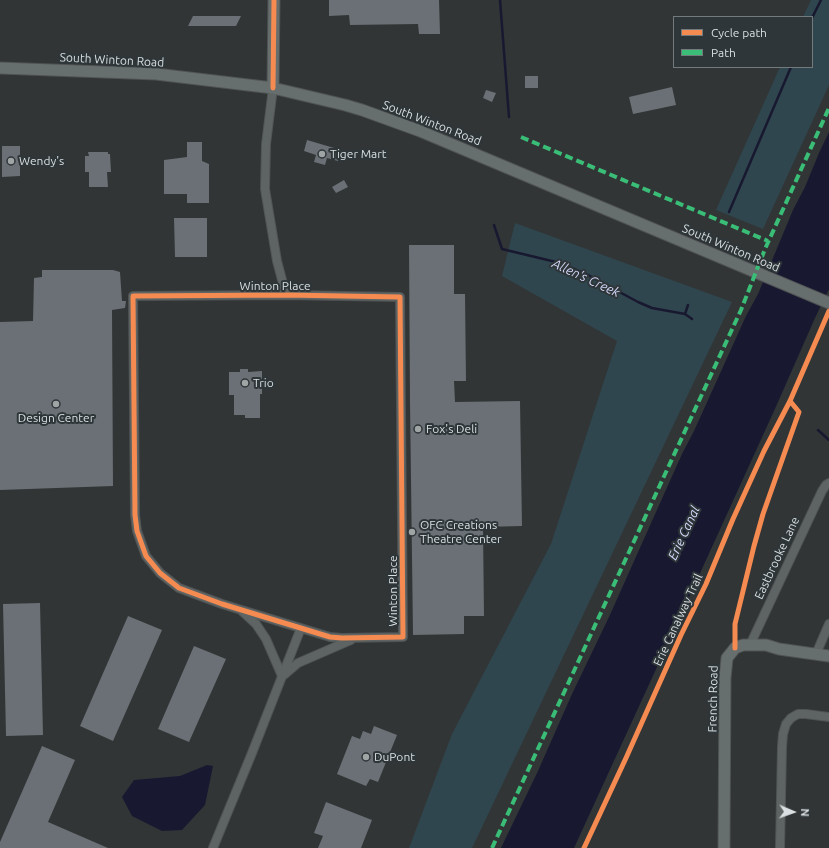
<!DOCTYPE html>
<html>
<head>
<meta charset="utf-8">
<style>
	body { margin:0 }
	#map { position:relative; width:829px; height:848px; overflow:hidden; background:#313536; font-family:Ubuntu,sans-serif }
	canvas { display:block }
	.legend { position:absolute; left:673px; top:16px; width:140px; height:52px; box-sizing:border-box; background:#2e3639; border:1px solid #737a7c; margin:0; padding:5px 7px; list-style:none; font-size:12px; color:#dadfe1 }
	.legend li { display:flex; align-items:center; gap:8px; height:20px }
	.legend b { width:20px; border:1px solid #737a7c }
	.north { position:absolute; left:773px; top:792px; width:40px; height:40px; -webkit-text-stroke:3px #2e3639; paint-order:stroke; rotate:92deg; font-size:11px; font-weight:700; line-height:16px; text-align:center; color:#dadfe1 }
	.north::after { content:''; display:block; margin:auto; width:14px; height:18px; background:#dadfe1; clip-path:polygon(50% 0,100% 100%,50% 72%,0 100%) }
</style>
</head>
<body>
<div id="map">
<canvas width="829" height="848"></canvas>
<ul class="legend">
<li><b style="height:5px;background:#f68b52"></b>Cycle path</li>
<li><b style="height:5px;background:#3abd76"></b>Path</li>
</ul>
<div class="north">N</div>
</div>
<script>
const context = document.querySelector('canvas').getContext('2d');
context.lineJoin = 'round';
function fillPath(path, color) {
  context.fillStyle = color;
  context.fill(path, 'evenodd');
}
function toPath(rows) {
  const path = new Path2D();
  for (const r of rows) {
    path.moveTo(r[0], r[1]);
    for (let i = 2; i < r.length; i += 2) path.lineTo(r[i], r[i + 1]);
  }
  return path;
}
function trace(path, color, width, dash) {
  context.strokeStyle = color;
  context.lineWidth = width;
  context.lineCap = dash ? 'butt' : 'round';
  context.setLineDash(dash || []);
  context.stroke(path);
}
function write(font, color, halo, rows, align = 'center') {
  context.font = font + ' Ubuntu,sans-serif';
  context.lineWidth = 4;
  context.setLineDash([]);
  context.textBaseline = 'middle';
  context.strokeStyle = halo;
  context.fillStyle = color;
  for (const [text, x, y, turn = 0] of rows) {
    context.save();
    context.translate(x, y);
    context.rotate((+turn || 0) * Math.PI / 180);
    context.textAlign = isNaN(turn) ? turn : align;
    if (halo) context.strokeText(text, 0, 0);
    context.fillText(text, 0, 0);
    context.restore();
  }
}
const green = toPath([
	[811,0,829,0,829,85,763,229,716,210,780,67,812,67,812,17,803,17],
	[515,223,732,302,472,848,409,848,452,734,551,544,617,341,502,276]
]);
const water = toPath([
	[829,132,829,289,815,318,774,411,696,582,574,848,501,848,538,771,572,694,609,617,682,454,694,431,746,316,758,294,793,210,805,187,819,153],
	[207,765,213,766,205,805,182,830,162,831,132,816,122,797,134,780,180,776]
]);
const stream = toPath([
	[500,0,509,117],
	[812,18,821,0],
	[729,212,791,67],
	[494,225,502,249,560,263,588,275,638,302,652,308,685,314,692,319],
	[685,314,688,305],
	[818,430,829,440]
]);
const building = toPath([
	[329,0,439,0,440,34,419,34,418,24,350,25,349,15,329,16],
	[193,16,241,16,236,26,188,26],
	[525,76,538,76,538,88,525,88],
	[672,87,676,105,633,114,629,97],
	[486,90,496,93,492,102,483,98],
	[307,140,341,150,338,161,327,158,325,165,314,162,316,155,304,151],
	[187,142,202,142,202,161,209,164,209,203,187,203,187,194,164,194,164,160,187,157],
	[2,146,20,146,20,176,2,177],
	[88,152,108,152,108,154,110,154,111,172,107,172,108,187,89,187,89,172,85,172,85,156,89,156],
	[344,180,348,187,336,193,332,187],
	[174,218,207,218,207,257,175,257],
	[409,245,454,245,454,294,465,294,466,381,454,381,455,402,520,401,522,526,483,527,484,616,464,616,464,634,413,635,410,403],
	[42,270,113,270,120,272,122,301,126,301,125,308,112,310,113,486,0,490,0,322,33,321,34,278,42,277],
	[240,369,248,369,248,372,262,371,262,394,260,394,260,418,245,418,245,415,234,415,234,395,229,395,229,372,240,372],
	[40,603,43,735,6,736,3,604],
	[128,616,162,630,113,741,80,726],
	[194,646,226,659,189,742,158,729],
	[374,726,397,735,378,782,370,779,366,786,337,774,352,736,360,739,363,731,371,734],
	[42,746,75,760,48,822,108,848,0,848,0,842],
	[326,802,372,820,361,848,318,848,323,836,314,833]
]);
const street = toPath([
	[273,88,266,144,265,189,277,261,286,295],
	[286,295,400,297,403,637,342,638,330,637,222,604,179,588,160,573,146,556,137,531,135,515,133,296,286,295],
	[242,611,256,624,266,639,282,676],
	[750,645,822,491,826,485,829,483],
	[816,654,829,624],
	[284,675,298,663,351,640],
	[213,848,252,753,301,628],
	[780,848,782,747,783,734,786,724,791,718,798,714,806,714,829,717]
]);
const secondary = toPath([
	[0,68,156,74,273,88,345,105,362,110,420,131,829,303],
	[273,88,274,0],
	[724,848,725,678,727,658,735,648,743,645,766,645,779,649,829,656]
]);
const quiet = toPath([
	[521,137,768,241],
	[492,848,741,310,765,249,829,108]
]);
const cycleway = toPath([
	[273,88,274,0],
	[286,295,400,297,403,637,342,638,330,637,222,604,179,588,160,573,146,556,137,531,135,515,133,296,286,295],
	[735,648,735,624,754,546,763,514,799,412,790,401],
	[584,848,626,758,681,635,706,584,733,519,764,451,790,401,829,311]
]);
const markers = [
	[322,154,4,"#9fa4a5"],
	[11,161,4,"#9fa4a5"],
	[245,383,4,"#9fa4a5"],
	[56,404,4,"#9fa4a5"],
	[418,429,4,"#9fa4a5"],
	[412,532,4,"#9fa4a5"],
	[366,757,4,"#9fa4a5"]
];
const streetNames = [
	["South Winton Road",112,60,3],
	["South Winton Road",432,123,21],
	["South Winton Road",731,248,23],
	["Winton Place",275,286],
	["Eastbrooke Lane",777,558,-65],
	["Winton Place",393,591,-90],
	["Erie Canalway Trail",678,620,-65],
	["French Road",713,699,-89]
];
const poiNames = [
	["Tiger Mart",330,154],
	["Wendy's",19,161],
	["Trio",253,383],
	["Design Center",56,418,"center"],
	["Fox's Deli",426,429],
	["OFC Creations",420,525],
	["Theatre Center",420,539],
	["DuPont",374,757]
];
const waterNames = [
	["Allen's Creek",586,278,25],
	["Erie Canal",684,533,-65]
];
fillPath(green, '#30464e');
fillPath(water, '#181930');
trace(stream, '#181930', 2.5);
fillPath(building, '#6a7075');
trace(street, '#505354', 10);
trace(secondary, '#505354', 13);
trace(street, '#5d6463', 8);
trace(secondary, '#676e6e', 11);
trace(quiet, '#3abd76', 4, [8, 4]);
trace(cycleway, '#f68b52', 5);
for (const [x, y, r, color] of markers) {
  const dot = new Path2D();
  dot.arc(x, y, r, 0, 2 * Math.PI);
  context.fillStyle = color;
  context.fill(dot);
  trace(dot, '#2e3639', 1.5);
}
write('12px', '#dadfe1', '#2e3639', streetNames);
write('12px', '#dadfe1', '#2e3639', poiNames, 'left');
write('italic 13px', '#d4d7f9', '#2e3639', waterNames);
</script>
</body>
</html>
